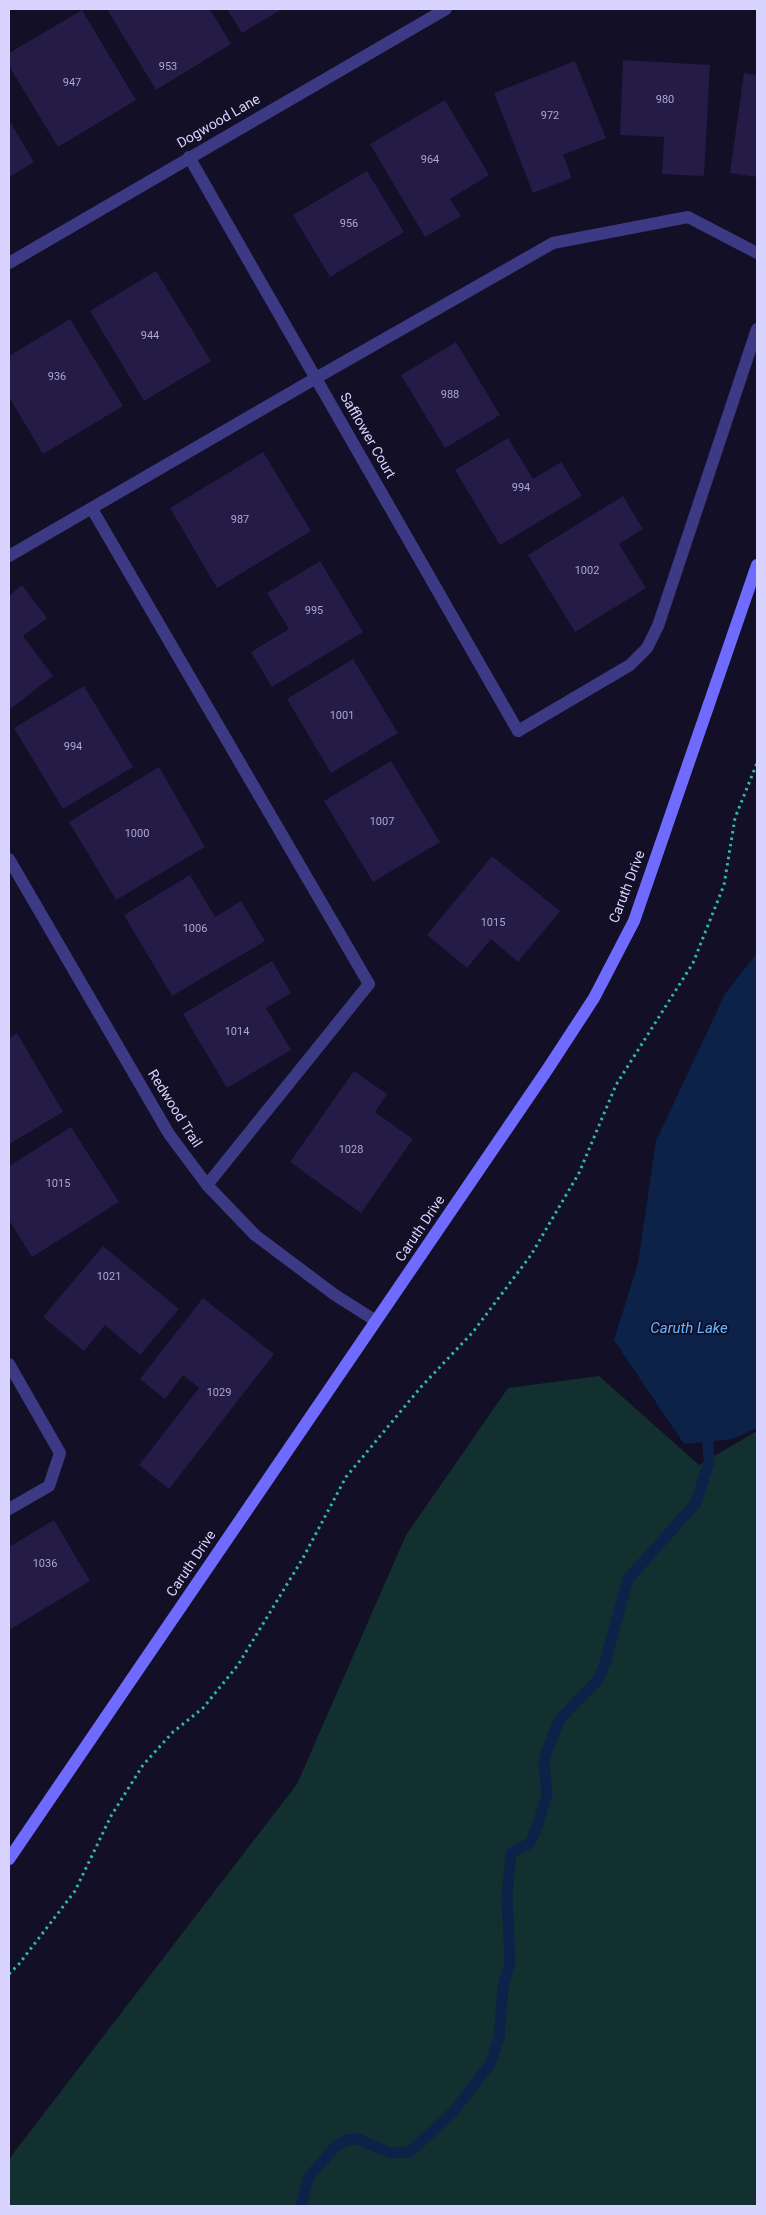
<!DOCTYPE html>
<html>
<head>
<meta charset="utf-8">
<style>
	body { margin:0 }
	#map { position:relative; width:766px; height:2215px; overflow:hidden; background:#130f26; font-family:Roboto,sans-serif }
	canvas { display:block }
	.frame { position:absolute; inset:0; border:10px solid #d9d4ff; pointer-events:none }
</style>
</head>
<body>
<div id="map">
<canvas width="766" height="2215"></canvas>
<div class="frame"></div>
</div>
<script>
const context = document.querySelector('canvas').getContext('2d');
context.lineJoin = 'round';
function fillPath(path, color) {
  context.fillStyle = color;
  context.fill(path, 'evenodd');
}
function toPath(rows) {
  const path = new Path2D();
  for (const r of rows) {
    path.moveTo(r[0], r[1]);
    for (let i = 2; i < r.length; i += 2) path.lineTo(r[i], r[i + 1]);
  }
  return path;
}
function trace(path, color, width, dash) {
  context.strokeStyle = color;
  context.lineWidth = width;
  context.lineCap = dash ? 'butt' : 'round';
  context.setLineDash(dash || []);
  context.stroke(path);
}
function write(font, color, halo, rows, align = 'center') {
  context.font = font + ' Roboto,sans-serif';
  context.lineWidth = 4;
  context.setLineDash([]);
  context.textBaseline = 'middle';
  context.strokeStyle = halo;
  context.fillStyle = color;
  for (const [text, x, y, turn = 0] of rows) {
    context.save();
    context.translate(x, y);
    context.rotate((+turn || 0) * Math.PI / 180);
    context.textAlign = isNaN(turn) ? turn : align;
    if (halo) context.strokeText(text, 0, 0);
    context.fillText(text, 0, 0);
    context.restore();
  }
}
const green = toPath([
	[599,1376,699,1465,757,1431,757,2206,9,2206,9,2159,297,1784,406,1535,508,1388]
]);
const water = toPath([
	[757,953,757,1428,732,1439,684,1444,614,1340,638,1263,656,1141,725,994]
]);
const stream = toPath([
	[301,2206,308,2178,336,2146,347,2140,358,2139,390,2153,410,2152,454,2111,490,2064,499,2038,503,1987,510,1963,507,1897,511,1853,530,1843,537,1827,547,1794,544,1762,547,1750,560,1719,597,1681,604,1666,628,1579,696,1503,709,1462,707,1426]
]);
const building = toPath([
	[107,9,210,9,231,44,156,90],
	[227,9,282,9,242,33],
	[82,10,136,100,58,147,9,66,9,53],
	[623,60,710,65,704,176,662,174,664,137,620,135],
	[575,61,606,138,563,155,572,178,533,193,494,93],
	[744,73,757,75,757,177,730,173],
	[445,100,489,175,450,199,461,216,425,237,370,144],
	[9,120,34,162,9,177],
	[367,171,404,232,330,277,293,215],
	[156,271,211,361,144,401,90,311],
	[70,319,123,406,43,454,9,397,9,356],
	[456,342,500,415,445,448,401,375],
	[508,438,533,479,561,462,582,496,500,545,455,470],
	[263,452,311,531,217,588,170,508],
	[623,496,643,529,619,544,646,588,575,632,528,555],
	[320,561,363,632,272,687,251,652,289,629,267,593],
	[22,585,47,618,23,636,53,676,9,710,9,596],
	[353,659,398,733,331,773,287,699],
	[84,686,133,767,63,809,14,728],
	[391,761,440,842,373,882,324,801],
	[159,767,205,847,116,900,69,822],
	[492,856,560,911,518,962,491,939,467,968,427,935],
	[190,875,215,917,241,901,265,941,172,996,124,915],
	[272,961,291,993,266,1008,291,1050,227,1088,183,1014],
	[17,1033,63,1112,9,1144,9,1038],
	[354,1071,387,1094,375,1112,413,1139,361,1213,290,1162],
	[71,1127,119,1202,32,1257,9,1220,9,1166],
	[103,1246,179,1309,140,1355,105,1325,84,1351,43,1317],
	[203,1298,274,1354,169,1489,139,1465,199,1388,183,1375,165,1399,140,1379],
	[54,1520,90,1581,9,1630,9,1547]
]);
const path = toPath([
	[9,1974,19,1964,75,1891,111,1816,143,1765,173,1732,203,1708,238,1665,303,1558,346,1477,421,1387,473,1332,531,1255,579,1173,616,1085,693,963,724,885,735,818,757,763]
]);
const lane = toPath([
	[92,509,369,984,207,1185],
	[9,556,316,378,553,243,688,217,757,253],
	[518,731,630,665,647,648,658,626,757,329],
	[9,1364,60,1453,49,1486,9,1509]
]);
const street = toPath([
	[189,157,518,731],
	[9,263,446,9],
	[9,859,169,1134,207,1185,255,1235,335,1295,376,1321]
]);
const secondary = toPath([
	[9,1859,547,1070,594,998,634,921,757,565]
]);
const numberNames = [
	["953",168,67],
	["947",72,83],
	["980",665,100],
	["972",550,116],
	["964",430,160],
	["956",349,224],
	["944",150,336],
	["936",57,377],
	["988",450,395],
	["994",521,488],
	["987",240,520],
	["1002",587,571],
	["995",314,611],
	["1001",342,716],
	["994",73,747],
	["1007",382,822],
	["1000",137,834],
	["1015",493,923],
	["1006",195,929],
	["1014",237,1032],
	["1028",351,1150],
	["1015",58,1184],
	["1021",109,1277],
	["1029",219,1393],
	["1036",45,1564]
];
const streetNames = [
	["Dogwood Lane",219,122,-30],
	["Safflower Court",367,436,60],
	["Caruth Drive",628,887,-69],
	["Redwood Trail",174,1109,58],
	["Caruth Drive",421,1229,-56],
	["Caruth Drive",192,1564,-56]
];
const waterNames = [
	["Caruth Lake",689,1329]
];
fillPath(green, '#12302f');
fillPath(water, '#0c2248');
trace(stream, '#0c2248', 11);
fillPath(building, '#241b47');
trace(path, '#2fb8b0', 3, [2.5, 4]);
trace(lane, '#3d3a85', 12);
trace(street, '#3d3a85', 12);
trace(secondary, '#6f6bff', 12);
write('11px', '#aca6d1', null, numberNames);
write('14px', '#d9d4ff', '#130f26', streetNames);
write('italic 15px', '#62b6ff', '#130f26', waterNames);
</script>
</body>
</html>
